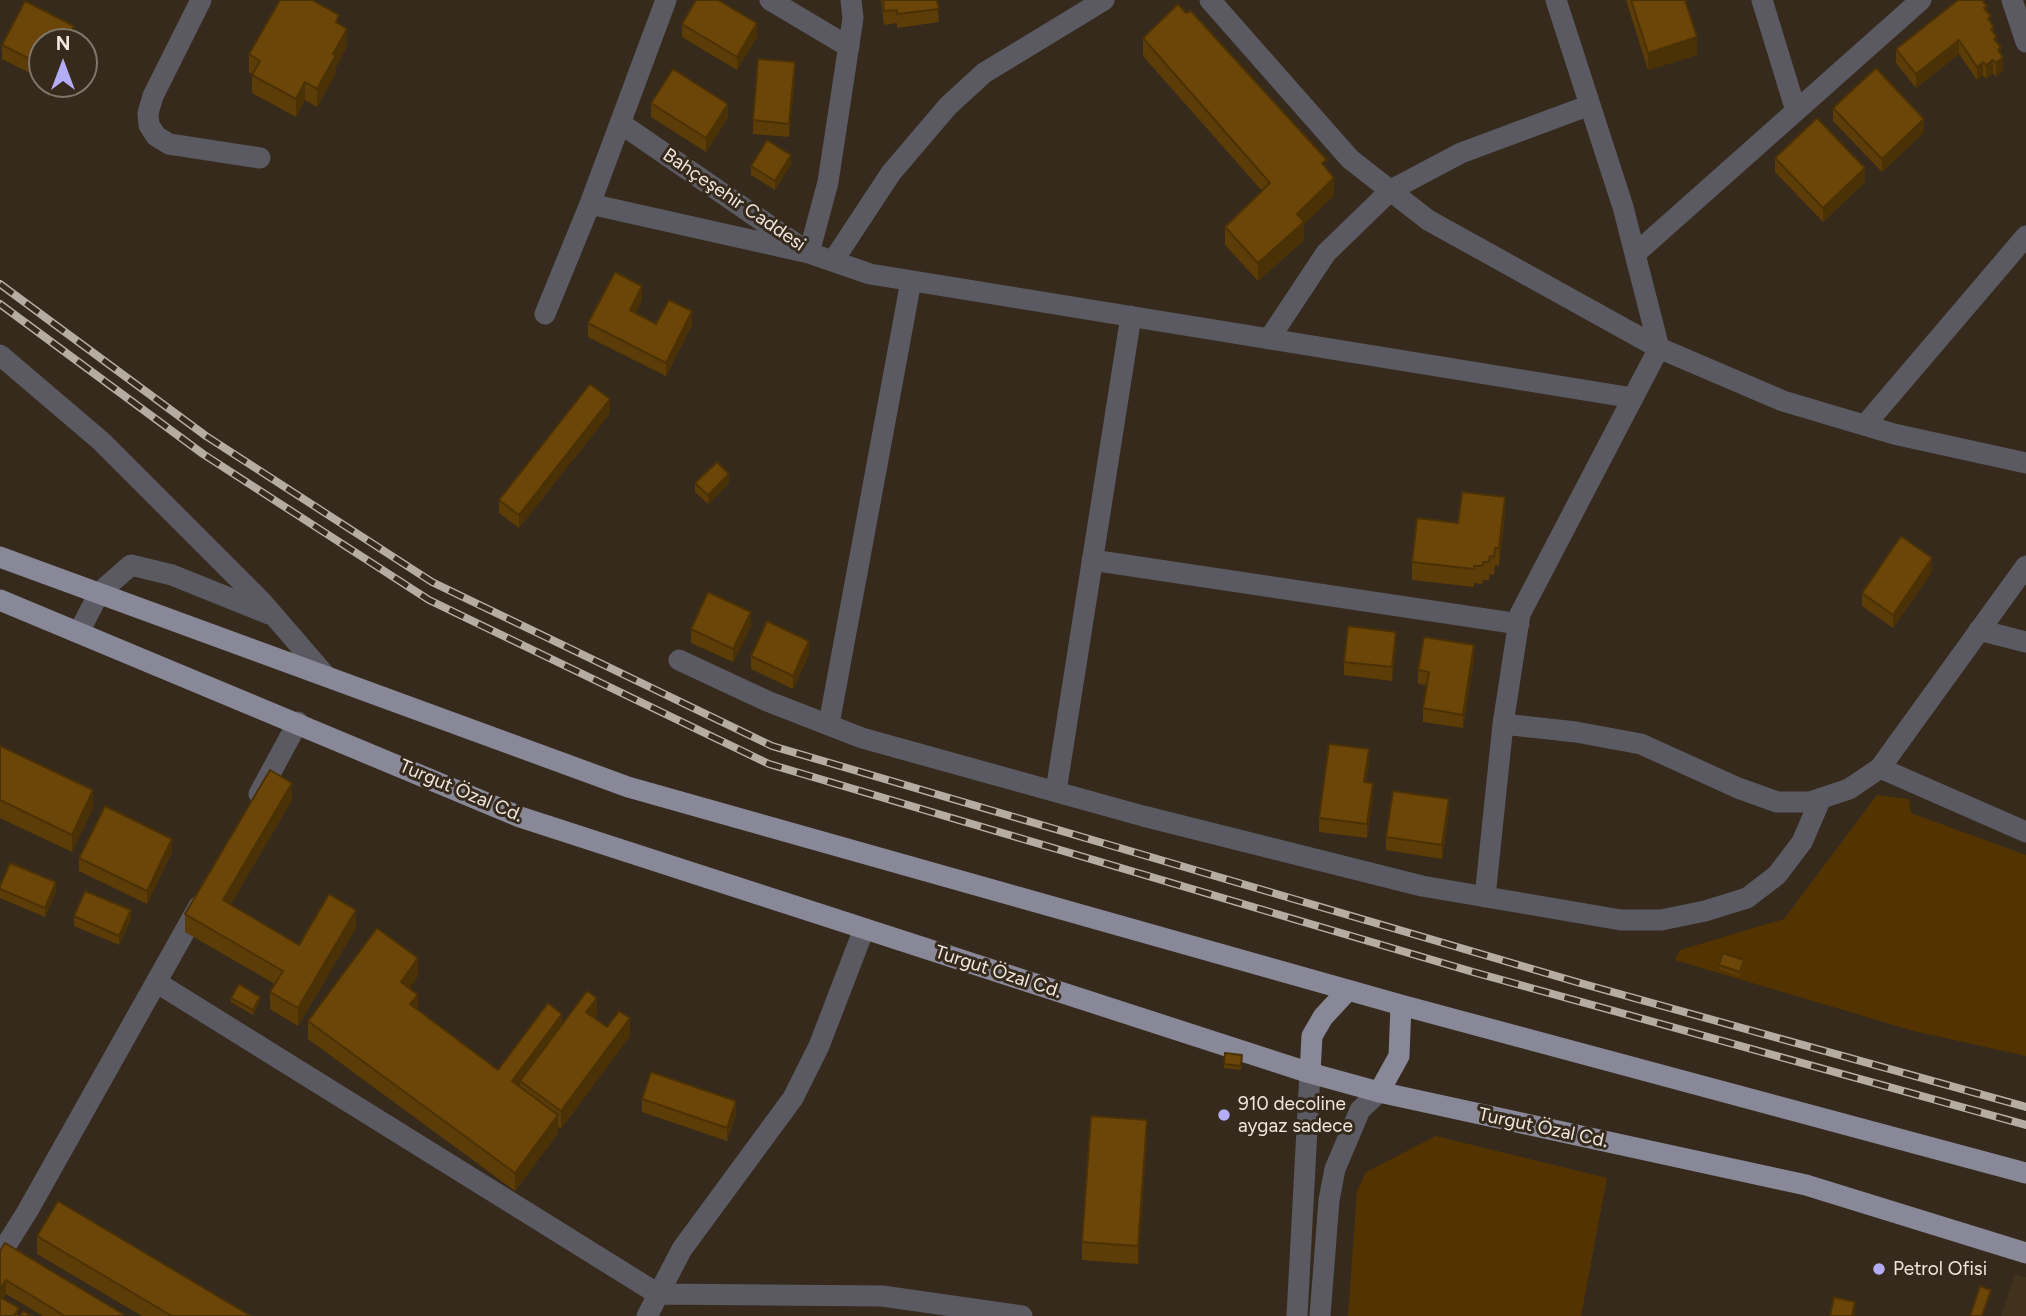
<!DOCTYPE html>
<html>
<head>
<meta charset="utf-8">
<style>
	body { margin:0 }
	#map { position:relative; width:2026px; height:1316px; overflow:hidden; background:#352a1c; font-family:Figtree,sans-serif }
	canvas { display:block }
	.north { position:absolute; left:28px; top:28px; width:70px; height:70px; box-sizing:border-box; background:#352a1c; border:2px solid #7f766a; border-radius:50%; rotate:0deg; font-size:19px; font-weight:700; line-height:28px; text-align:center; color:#efe7de }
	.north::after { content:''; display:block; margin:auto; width:24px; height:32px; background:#b5acf8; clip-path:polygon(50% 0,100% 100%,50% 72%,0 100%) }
</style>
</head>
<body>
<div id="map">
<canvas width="2026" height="1316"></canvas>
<div class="north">N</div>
</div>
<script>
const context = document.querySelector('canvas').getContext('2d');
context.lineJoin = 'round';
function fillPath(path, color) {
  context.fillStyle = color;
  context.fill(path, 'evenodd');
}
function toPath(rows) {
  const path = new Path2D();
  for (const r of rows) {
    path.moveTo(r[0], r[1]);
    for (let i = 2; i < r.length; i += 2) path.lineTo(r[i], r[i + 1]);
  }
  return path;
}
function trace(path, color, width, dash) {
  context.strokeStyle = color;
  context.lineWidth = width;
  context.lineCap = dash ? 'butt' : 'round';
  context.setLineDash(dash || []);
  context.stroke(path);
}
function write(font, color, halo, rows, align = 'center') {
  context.font = font + ' Figtree,sans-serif';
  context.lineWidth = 6;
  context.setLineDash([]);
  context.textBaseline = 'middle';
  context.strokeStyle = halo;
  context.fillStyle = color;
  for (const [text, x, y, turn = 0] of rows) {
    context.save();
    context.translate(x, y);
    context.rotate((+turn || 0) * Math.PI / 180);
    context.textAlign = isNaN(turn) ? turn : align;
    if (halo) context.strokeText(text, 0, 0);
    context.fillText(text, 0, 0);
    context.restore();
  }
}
const built = toPath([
	[2015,1274,2026,1277,2026,1316,2001,1316]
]);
const green = toPath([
	[1877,795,1909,799,1911,813,2026,855,2026,1056,1914,1031,1675,960,1680,950,1784,919],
	[1436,1136,1607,1178,1581,1316,1348,1316,1357,1191,1366,1172]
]);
const minor = toPath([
	[201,0,153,96,148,113,149,125,156,136,169,144,260,158],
	[770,0,849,47],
	[1210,0,1350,159,1428,220,1659,348,1783,401,1894,434,2026,463],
	[1762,0,1796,111],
	[2012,0,2026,42],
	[620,123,809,253,828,182,853,18,851,0],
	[590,204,809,253,870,274,1633,398],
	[1635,254,1921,0],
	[833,261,891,173,948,106,984,73,1104,0],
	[545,314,590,204,666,0],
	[1269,339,1326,253,1391,190,1461,153,1590,105],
	[0,355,101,441,263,603,326,676],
	[1865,425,2026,236],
	[1092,560,1519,624],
	[1979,630,2026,642],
	[79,632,99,593,131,565,172,575,269,614],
	[679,660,767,701,862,738,1143,816,1422,886,1621,920,1661,920,1705,911,1747,898,1777,875,1802,842,1821,798],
	[829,724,911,281],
	[1503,724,1576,732,1641,744,1738,788,1777,802,1810,802,1849,789,1880,768,2026,832],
	[1880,768,2026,566],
	[1056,791,1131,316],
	[259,794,298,722],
	[1485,897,1503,724,1520,614,1659,348,1623,207,1556,0],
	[156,982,658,1294,882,1296,1022,1316],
	[0,1255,27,1212,199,906],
	[647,1316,682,1249,793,1098,819,1046,864,929],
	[1297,1316,1310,1073],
	[1320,1316,1329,1200,1335,1169,1360,1110,1379,1092]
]);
const primary = toPath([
	[0,557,628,787,1401,1005,2026,1173],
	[0,600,520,817,1310,1073,1379,1092,1806,1185,2026,1253],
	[1310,1073,1312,1036,1323,1017,1348,990],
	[1379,1092,1399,1056,1401,1005]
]);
const rail = toPath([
	[0,284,206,436,432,582,772,746,1580,983,2026,1107],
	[0,304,203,454,429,600,769,764,1473,972,2026,1125]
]);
const wall = toPath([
	[881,0,937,0,939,22,897,28,897,23,884,25],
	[1626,0,1685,0,1697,55,1648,70],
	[1984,0,2001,54,2003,71,1996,77,1993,73,1986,79,1983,75,1977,80,1959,54,1916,88,1896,63,1896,49],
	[339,24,347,46,336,67,336,73,317,107,305,100,296,117,252,93,252,74,249,72,249,54],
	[682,24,757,37,737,70,682,37],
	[1143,38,1327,169,1334,195,1304,224,1304,240,1258,281,1225,245,1225,227,1262,191,1143,56],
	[74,39,73,42,42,42,42,79,2,59,2,45],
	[795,76,789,137,753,134,753,120],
	[651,103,728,118,706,152,651,117],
	[1833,108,1924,132,1882,172,1833,121],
	[1775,158,1865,182,1823,222,1775,172],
	[791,164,775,190,751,175,751,166],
	[642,300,635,313,656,324,692,325,666,376,588,337,588,323],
	[610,413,519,528,499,513,499,500],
	[695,483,729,483,708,504,695,492],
	[1505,515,1499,566,1495,565,1494,575,1490,574,1489,580,1483,580,1482,584,1474,583,1474,587,1412,580,1412,562,1458,523],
	[1932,572,1893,628,1862,606,1862,593],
	[751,626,733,662,691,643,691,629],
	[1396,645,1392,681,1344,675,1344,662],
	[809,654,793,689,751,669,751,656],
	[1474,659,1463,728,1423,722,1423,708,1427,685,1418,684,1418,670],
	[0,746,93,808,72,852,0,818],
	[1369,763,1366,782,1373,797,1367,838,1319,832,1319,818],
	[292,800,230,905,299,945,356,928,298,1026,270,1009,270,992,275,984,185,932,185,914],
	[1449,812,1442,859,1386,850,1386,837],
	[172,852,147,904,79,871,79,858],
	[0,886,56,891,45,917,0,898],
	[74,916,131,919,119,945,74,926],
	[1719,965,1744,965,1740,977,1719,969],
	[418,976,409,988,418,1010,498,1070,562,1024,597,1016,595,1018,607,1027,630,1036,561,1129,558,1127,558,1133,515,1191,308,1039,308,1021],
	[231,998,260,1001,253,1015,231,1002],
	[1242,1060,1241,1070,1224,1068,1224,1064],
	[642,1099,736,1114,727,1141,642,1112],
	[1147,1138,1138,1264,1082,1260,1082,1242],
	[37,1236,251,1316,142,1316,37,1254],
	[0,1251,123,1316,43,1316,6,1294,3,1299,19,1316,0,1316]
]);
const shadedWall = toPath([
	[757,23,757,37,737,70,737,57],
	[74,26,74,39,73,42,66,42],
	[347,29,347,46,336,67,336,73,317,107,317,89,333,54],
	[1697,37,1697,55,1648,70,1648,53],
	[1959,40,1959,54,1916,88,1916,74],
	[2001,47,2001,59,2003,57,2003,71,1996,77,1996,63,1998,50],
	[1993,60,1993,73,1986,79,1986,65],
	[795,62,795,76,789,137,789,124],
	[1983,62,1983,75,1977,80,1977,67],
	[305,82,305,100,296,117,296,99],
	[728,104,728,118,706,152,706,138],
	[1924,119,1924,132,1882,172,1882,159],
	[791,155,791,164,775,190,775,181],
	[1865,168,1865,182,1823,222,1823,208],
	[1334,178,1334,195,1304,224,1304,240,1258,281,1258,263,1297,214],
	[642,286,642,300,630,324,630,310],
	[692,311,692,325,666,376,666,363],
	[610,399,610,413,519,528,519,515],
	[729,474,729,483,708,504,708,495],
	[1505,497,1505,515,1499,566,1499,548],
	[1932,558,1932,572,1893,628,1893,615],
	[751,612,751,626,733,662,733,649],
	[1396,632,1396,645,1392,681,1392,667],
	[809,641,809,654,793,689,793,676],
	[1474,645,1474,659,1463,728,1463,715],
	[1369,749,1369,763,1364,796,1364,782],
	[292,783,292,800,223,918,223,900],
	[1373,783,1373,797,1367,838,1367,824],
	[93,790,93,808,72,852,72,835],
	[1449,799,1449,812,1442,859,1442,845],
	[172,839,172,852,147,904,147,891],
	[56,882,56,891,45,917,45,908],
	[131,910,131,919,119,945,119,936],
	[356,910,356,928,298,1026,298,1008],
	[418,958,418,976,401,1000,401,982],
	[418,995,418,1012,410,1004],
	[260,997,260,1001,253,1015,253,1010],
	[597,998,597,1016,586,1029,586,1012],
	[562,1014,562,1032,520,1081,520,1088,512,1081],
	[630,1018,630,1036,561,1129,561,1111],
	[736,1101,736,1114,727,1141,727,1128],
	[558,1115,558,1133,515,1191,515,1173],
	[1147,1120,1147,1138,1138,1264,1138,1246],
	[6,1280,6,1294,0,1303,0,1289],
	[1991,1290,1991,1294,1983,1316,1982,1316],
	[1855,1302,1855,1316,1852,1316]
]);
const building = toPath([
	[280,0,312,0,339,15,336,22,347,29,333,54,336,55,317,89,305,82,296,99,252,75,260,61,249,54,280,0],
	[696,0,718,0,757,23,737,57,682,24,696,0],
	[883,0,937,0,939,9,897,14,897,10,884,11,883,0],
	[1631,0,1685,0,1697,37,1648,53,1631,0],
	[1958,0,1982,0,1987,6,1984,8,1991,16,1988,19,1994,27,1991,29,1997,37,1994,39,2001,47,1998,50,2003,57,1996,63,1993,60,1986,65,1983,62,1977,67,1959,40,1916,74,1896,49,1958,0],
	[25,1,74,26,66,42,42,42,42,65,2,45,25,1],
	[1178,4,1186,13,1191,11,1327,160,1322,163,1334,178,1297,214,1304,222,1258,263,1225,227,1270,183,1143,38,1178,4],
	[758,59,795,62,789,124,753,120,758,59],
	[1876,68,1924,119,1882,159,1833,108,1876,68],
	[673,69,728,104,706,138,651,103,673,69],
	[1817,118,1865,168,1823,208,1775,158,1817,118],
	[767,140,791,155,775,181,751,166,767,140],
	[615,272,642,286,630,310,656,324,669,300,692,311,666,363,588,323,615,272],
	[590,384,610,399,519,515,499,500,590,384],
	[717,462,729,474,708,495,695,483,717,462],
	[1462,492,1505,497,1499,548,1495,548,1494,557,1490,556,1489,562,1483,562,1482,566,1474,566,1474,569,1412,562,1417,518,1458,523,1462,492],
	[1901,536,1932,558,1893,615,1862,593,1901,536],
	[708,592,751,612,733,649,691,629,708,592],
	[767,621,809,641,793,676,751,656,767,621],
	[1348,626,1396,632,1392,667,1344,662,1348,626],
	[1424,637,1474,645,1463,715,1423,708,1429,672,1418,670,1424,637],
	[1329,744,1369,749,1364,782,1373,783,1367,824,1319,818,1329,744],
	[0,746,93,790,72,835,0,800,0,746],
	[270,770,292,783,223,900,299,945,329,894,356,910,298,1008,270,992,283,971,185,914,270,770],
	[1393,791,1449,799,1442,845,1386,837,1393,791],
	[105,806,172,839,147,891,79,858,105,806],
	[10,863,56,882,45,908,0,889,0,886,10,863],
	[85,891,131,910,119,936,74,916,85,891],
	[377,928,418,958,401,982,418,995,410,1004,498,1070,548,1003,562,1014,512,1081,558,1115,515,1173,308,1021,377,928],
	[1723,953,1744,960,1740,972,1719,965,1723,953],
	[239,984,260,997,253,1010,231,998,239,984],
	[587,991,597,998,586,1012,607,1027,619,1011,630,1018,561,1111,520,1081,587,991],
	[1225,1053,1242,1055,1241,1066,1224,1064,1225,1053],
	[651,1072,736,1101,727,1128,642,1099,651,1072],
	[1091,1116,1147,1120,1138,1246,1082,1242,1091,1116],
	[58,1201,251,1316,172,1316,37,1236,58,1201],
	[5,1243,123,1314,122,1316,65,1316,6,1280,0,1289,0,1251,5,1243],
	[1980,1286,1991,1290,1982,1316,1970,1316,1980,1286],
	[0,1297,19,1308,14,1316,0,1316,0,1297],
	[1834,1297,1855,1302,1852,1316,1830,1316,1834,1297],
	[23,1311,32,1316,20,1316,23,1311]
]);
const markers = [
	[1224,1115,7,"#b5acf8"],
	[1879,1269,7,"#b5acf8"]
];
const streetNames = [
	["Bahçeşehir Caddesi",734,200,34],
	["Turgut Özal Cd.",461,791,23],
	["Turgut Özal Cd.",998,972,18],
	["Turgut Özal Cd.",1543,1128,12]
];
const poiNames = [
	["910 decoline",1238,1104],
	["aygaz sadece",1238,1126],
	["Petrol Ofisi",1893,1269]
];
fillPath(built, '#41321e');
fillPath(green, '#533400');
trace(minor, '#5b5a63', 21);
trace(primary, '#898899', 21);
trace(rail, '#b6ada2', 8);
trace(rail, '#352a1c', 5, [16]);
fillPath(wall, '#5c3c07');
fillPath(shadedWall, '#4b3106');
fillPath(building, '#6b4608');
trace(building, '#4b3106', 2);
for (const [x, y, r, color] of markers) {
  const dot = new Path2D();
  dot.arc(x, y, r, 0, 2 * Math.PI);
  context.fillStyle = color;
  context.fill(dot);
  trace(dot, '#352a1c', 2.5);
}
write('19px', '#efe7de', '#352a1c', streetNames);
write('19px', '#efe7de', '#352a1c', poiNames, 'left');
</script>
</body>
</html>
